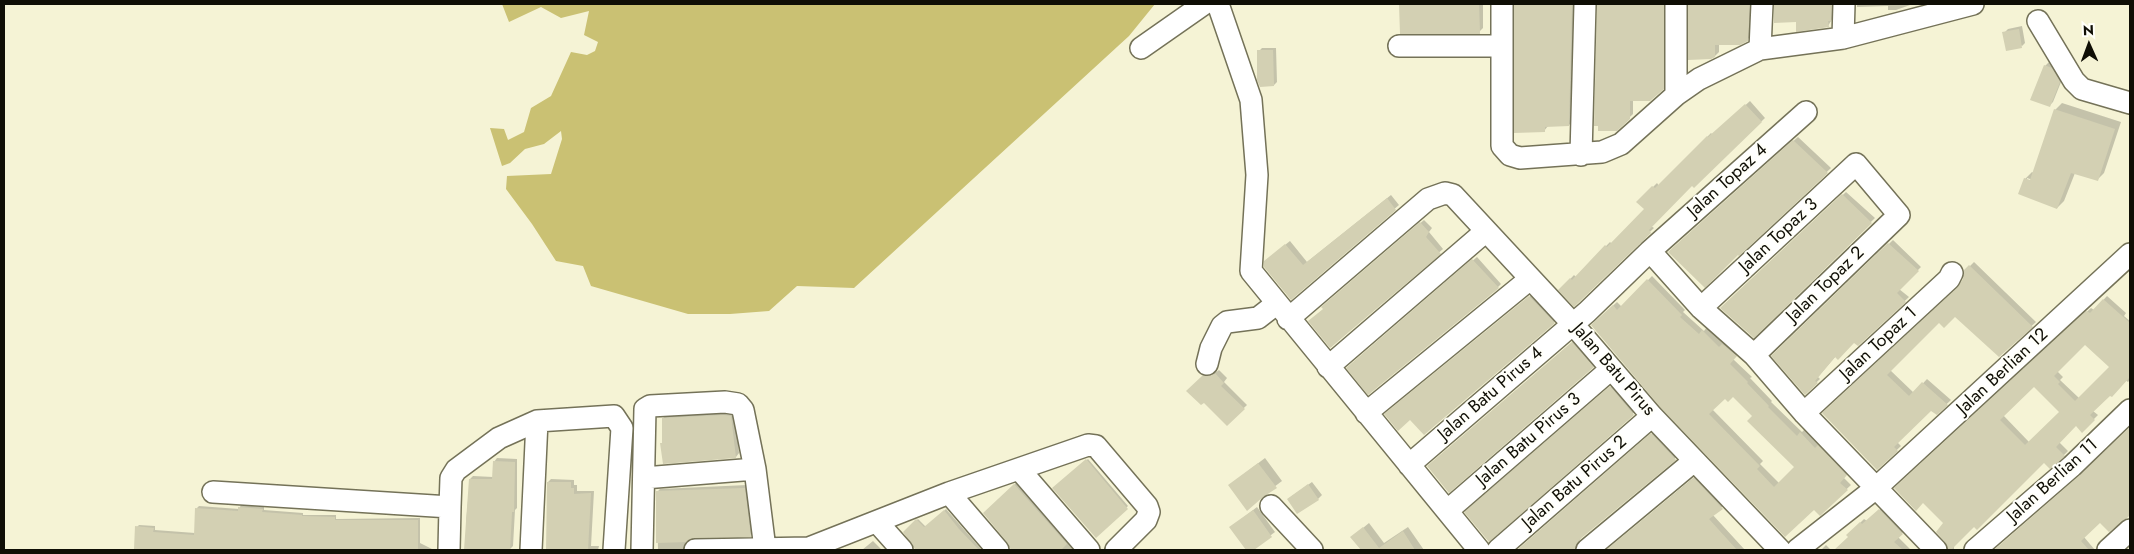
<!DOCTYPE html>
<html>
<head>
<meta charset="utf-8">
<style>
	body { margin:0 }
	#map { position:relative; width:2134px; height:554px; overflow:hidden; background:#f5f3d5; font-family:Jost,sans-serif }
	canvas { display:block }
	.frame { position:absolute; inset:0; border:5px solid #0f0e05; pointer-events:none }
	.north { position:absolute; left:2064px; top:20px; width:50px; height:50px; -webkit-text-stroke:4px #fffff9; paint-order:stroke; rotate:358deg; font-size:14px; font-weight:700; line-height:20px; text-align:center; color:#0f0e05 }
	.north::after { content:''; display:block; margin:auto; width:18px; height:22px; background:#0f0e05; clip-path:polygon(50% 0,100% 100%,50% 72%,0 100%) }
</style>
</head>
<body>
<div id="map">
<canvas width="2134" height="554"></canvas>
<div class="frame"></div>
<div class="north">N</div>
</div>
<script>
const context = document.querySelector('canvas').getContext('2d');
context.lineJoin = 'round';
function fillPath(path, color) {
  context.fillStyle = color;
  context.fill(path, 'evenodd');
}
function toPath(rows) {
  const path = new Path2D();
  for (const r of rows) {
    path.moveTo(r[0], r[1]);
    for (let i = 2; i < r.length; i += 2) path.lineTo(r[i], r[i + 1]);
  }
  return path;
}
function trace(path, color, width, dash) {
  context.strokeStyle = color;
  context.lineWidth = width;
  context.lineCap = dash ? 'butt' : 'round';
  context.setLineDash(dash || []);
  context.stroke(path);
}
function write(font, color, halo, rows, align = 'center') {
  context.font = font + ' Jost,sans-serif';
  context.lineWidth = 4;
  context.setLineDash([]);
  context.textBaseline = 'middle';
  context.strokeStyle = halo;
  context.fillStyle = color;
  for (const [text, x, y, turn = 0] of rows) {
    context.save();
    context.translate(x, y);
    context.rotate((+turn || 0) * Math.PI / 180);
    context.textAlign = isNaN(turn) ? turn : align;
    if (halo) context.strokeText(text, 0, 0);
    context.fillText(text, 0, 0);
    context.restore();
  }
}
const water = toPath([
	[502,4,1155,4,1129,36,854,288,797,286,769,311,730,314,688,314,591,286,583,266,556,261,532,224,506,189,507,176,551,174,562,139,561,131,544,144,525,149,510,163,502,166,490,128,504,129,508,140,524,132,531,108,551,96,571,52,587,55,595,51,598,42,584,35,589,11,561,18,541,7,509,22]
]);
const shadow = toPath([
	[1401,4,1483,4,1483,28,1479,32,1402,32],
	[1516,4,1576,4,1573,121,1569,125,1548,126,1544,131,1516,132],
	[1599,4,1667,4,1667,84,1650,100,1633,100,1633,114,1616,130,1596,124],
	[1688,4,1753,4,1751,36,1747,40,1719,44,1719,52,1715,56,1690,59],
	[1774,4,1835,4,1834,16,1828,26,1797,21,1775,21],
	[1857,4,1913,4,1896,10,1888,10,1888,6,1857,7],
	[2022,26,2025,43,2022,46,2004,33,2008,29],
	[1262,48,1276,48,1277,82,1274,85,1259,51],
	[2049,62,2056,65,2063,77,2053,102,2049,106,2045,66],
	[1750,101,1765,118,1694,186,1692,184,1651,226,1654,228,1574,305,1560,290,1574,275,1576,277,1610,242,1612,244,1646,209,1638,202,1657,183,1659,186,1711,133,1713,135],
	[2062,103,2121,122,2104,173,2097,180,2075,173,2064,201,2057,208,2020,194,2025,179,2032,172,2034,173,2055,110],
	[2027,178,2036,181,2035,184,2027,181],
	[1798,137,1831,168,1739,254,1673,248],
	[1846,192,1875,218,1754,336,1721,308],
	[1391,195,1399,205,1291,298,1270,257,1290,241,1307,262],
	[1424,220,1432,228,1429,232,1443,249,1331,347,1324,309,1327,303],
	[1893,240,1921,267,1899,289,1909,297,1858,345,1854,341,1836,356,1818,377,1820,379,1805,393,1773,356],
	[1477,257,1501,284,1498,287,1352,364],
	[1974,262,2036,322,1999,356,1955,315,1939,321,1890,370,1914,393,1927,379,1951,400,1937,413,1931,409,1897,442,1901,446,1877,469,1824,413,1959,288,1964,279,1965,271],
	[1652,276,1685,310,1683,312,1704,331,1707,327,1724,344,1727,340,1740,352,1733,359,1752,377,1750,378,1772,401,1771,402,1802,432,1805,429,1850,470,1844,478,1851,485,1820,514,1814,508,1785,536,1592,325,1617,302,1622,307],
	[1733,396,1754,416,1796,467,1779,483,1760,464,1763,461,1712,409,1725,397],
	[1534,293,1558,318,1554,322,1410,418,1390,411],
	[2107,296,2126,313,2124,316,2130,321,2130,380,2128,382,2125,380,2093,411,2098,415,2082,431,2076,425,2059,442,2068,451,2063,456,2044,462,1954,545,1954,550,1948,550,1945,523,1923,502,1896,488,2091,308,2094,310],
	[2085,344,2111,367,2079,398,2060,380,2063,377,2057,371],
	[2034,385,2061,412,2029,442,2003,415],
	[1576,339,1597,363,1593,367,1432,463],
	[1219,370,1227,378,1224,382,1247,405,1227,424,1204,401,1188,391,1208,372,1215,373],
	[1614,384,1637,410,1489,540,1470,509],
	[735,412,739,453,736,457,664,442,663,418,667,415],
	[2130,429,2130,513,2127,517,2100,521,2084,537,2095,550,1995,550,2086,471],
	[1656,430,1679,455,1582,536,1579,541,1580,550,1518,550],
	[497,458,517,459,517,508,515,510,513,546,510,549,486,548,486,550,467,550,466,522,470,479,473,476,493,477,494,462],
	[1265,458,1282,481,1262,496,1236,480],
	[1088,459,1128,506,1096,536,1053,488],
	[1698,474,1726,504,1712,514,1745,550,1607,550],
	[551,479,574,480,574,485,577,485,577,491,594,491,591,546,599,546,598,550,547,550,548,482],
	[1312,482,1322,495,1318,499,1292,496],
	[1016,483,1074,550,1013,550,1011,549,1009,541,984,513],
	[747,485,753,533,750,535,694,536,686,541,685,548,686,550,658,550,657,492,660,489],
	[241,505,264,507,264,510,303,513,303,515,336,515,336,519,420,518,420,543,434,550,196,550,173,547,171,549,135,547,137,527,139,525,155,526,155,530,195,533,197,508,199,506,239,509],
	[1884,506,1906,529,1898,537,1911,550,1835,550,1850,537,1848,535,1864,519,1867,521],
	[1257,507,1275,532,1251,550,1248,550,1231,527],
	[946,509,982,550,918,550,904,532,918,519,926,527],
	[1369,523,1384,543,1408,527,1424,550,1362,550,1352,537],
	[873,541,882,550,862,550],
	[1826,545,1831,550,1821,550]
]);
const building = toPath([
	[1399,4,1479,4,1480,34,1400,34],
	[1514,4,1572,4,1569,126,1545,127,1545,132,1514,133],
	[1597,4,1664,4,1664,89,1650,101,1630,101,1630,119,1617,131,1598,131,1598,126,1594,126],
	[1688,4,1750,4,1748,41,1740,45,1715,45,1715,57,1711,59,1688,60],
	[1774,4,1832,4,1831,21,1828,21,1829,27,1796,32,1796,22,1774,23],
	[2019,29,2022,48,2006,51,2002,32],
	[1257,50,1273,50,1274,86,1260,87,1257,80],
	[2044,65,2052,68,2060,82,2050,107,2030,100],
	[1745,104,1762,122,1694,188,1692,186,1649,230,1651,233,1574,307,1558,290,1570,278,1572,280,1605,245,1607,247,1644,209,1636,202,1652,186,1655,188,1707,136,1708,137],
	[2054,109,2115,129,2098,181,2071,173,2057,209,2018,194,2024,178,2030,180],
	[1793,140,1828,173,1739,256,1738,255,1705,288,1668,252],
	[1842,194,1872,223,1754,338,1720,308],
	[1387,198,1396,210,1291,300,1264,267,1264,261,1285,244,1303,265],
	[1420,222,1429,232,1426,237,1441,254,1330,348,1308,321,1323,309,1321,307],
	[1888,243,1919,271,1897,293,1906,302,1858,346,1854,343,1838,360,1835,357,1815,381,1818,383,1805,395,1771,356],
	[1472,259,1499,288,1368,395,1346,368],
	[1969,265,2033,327,1999,357,1955,317,1944,328,1939,323,1887,375,1909,396,1922,382,1948,405,1937,415,1931,411,1894,447,1898,451,1877,470,1822,413,1957,288,1963,279,1964,270],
	[1647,279,1682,315,1680,317,1699,334,1702,330,1719,347,1722,344,1737,356,1730,364,1748,382,1747,383,1769,406,1768,407,1797,436,1800,432,1815,448,1818,445,1847,475,1840,483,1848,490,1820,516,1814,510,1785,537,1661,408,1591,325,1613,305,1617,310],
	[1733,397,1752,416,1747,421,1794,467,1774,487,1757,469,1760,466,1709,414,1725,399,1728,402],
	[1529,296,1555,323,1424,435,1410,420,1398,431,1384,414],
	[2103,299,2130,323,2130,377,2112,397,2110,396,2090,415,2095,420,2082,433,2076,426,2056,447,2065,456,2064,457,2050,469,2044,463,1977,530,1974,527,1951,550,1948,550,1945,542,1936,532,1943,523,1923,503,1916,511,1894,488,2086,311,2090,313],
	[2085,345,2109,367,2075,401,2058,384,2060,382,2054,376],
	[2034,387,2059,412,2025,445,2000,420],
	[1572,342,1594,367,1449,493,1427,466],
	[1215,373,1224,383,1221,386,1245,409,1227,426,1204,403,1201,405,1186,391,1203,375,1210,376],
	[1610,386,1634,415,1489,542,1464,512],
	[724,415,731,416,736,458,663,464,660,443,662,443,662,418],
	[2130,427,2130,515,2127,518,2109,532,2100,523,2081,541,2089,550,1994,550,2080,475],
	[1651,433,1676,460,1579,540,1575,550,1517,550],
	[1086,459,1128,509,1096,538,1052,488],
	[493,461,515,462,514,512,512,512,510,550,464,550,469,479,492,479],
	[1258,463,1277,488,1263,497,1247,511,1228,485],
	[1694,478,1723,509,1709,519,1737,550,1606,550],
	[547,482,571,482,571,488,574,488,574,494,591,493,588,550,546,550],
	[1014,484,1067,544,1061,550,1011,550,1007,542,983,513],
	[1308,484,1319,500,1297,514,1287,499],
	[745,488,751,537,695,538,686,542,656,543,656,491],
	[238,507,263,509,262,512,302,515,302,516,335,517,335,520,418,520,418,550,134,549,135,526,154,528,153,532,194,535,195,508,238,511],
	[1879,509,1903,534,1894,542,1903,550,1834,550,1848,537,1846,535,1860,522,1862,524],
	[944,510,959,529,979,550,916,550,914,548,903,532,916,519,924,527],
	[1253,510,1272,537,1254,550,1246,550,1229,527],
	[1363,527,1379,548,1403,531,1415,550,1361,550,1350,537]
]);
const minor = toPath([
	[1218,4,1251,100,1257,175,1251,271,1479,550],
	[1502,4,1502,146,1510,155,1520,158,1602,152,1621,144,1676,95,1699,79,1760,49,1843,38,1973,4],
	[1676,4,1676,95],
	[2038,21,2074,81,2082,89,2130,103],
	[1843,38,1844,4],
	[1399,46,1502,46],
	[1141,48,1204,4],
	[1760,49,1762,4],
	[1581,155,1585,4],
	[1650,251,1701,308,1754,355,1804,413,1936,550],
	[1701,308,1856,164,1899,215,1754,355],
	[1288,319,1428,199,1445,193,1453,195,1572,323,1652,416,1780,550],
	[1207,364,1211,348,1222,326,1227,322,1258,318,1276,304],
	[1328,367,1486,231],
	[1366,413,1530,279],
	[1804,413,1949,279,1952,273],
	[1409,465,1587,312,1650,251,1806,112],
	[1019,469,1089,550],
	[644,478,755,469],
	[213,492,450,507,451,478,456,470,499,438,537,421,614,416,622,428,614,550],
	[949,493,998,550],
	[1271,506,1312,550],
	[1447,511,1611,369],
	[877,522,902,550],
	[809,548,949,493,1088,445,1096,446,1147,506,1149,512,1146,520,1116,550],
	[449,550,450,507],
	[531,550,537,421],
	[642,550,645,409,650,406,725,402,738,404,743,410,755,469,765,549],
	[695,550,809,548,810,550],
	[1498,550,1652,416],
	[1587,550,1694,461],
	[1797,550,1876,488,2130,254],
	[1975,550,2072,466,2130,410],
	[2108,550,2130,530]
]);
const streetNames = [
	["Jalan Topaz 4",1728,181,-42],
	["Jalan Topaz 3",1779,236,-43],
	["Jalan Topaz 2",1826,285,-44],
	["Jalan Topaz 1",1879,344,-43],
	["Jalan Batu Pirus",1613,370,49],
	["Jalan Berlian 12",2003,372,-43],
	["Jalan Batu Pirus 4",1491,394,-41],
	["Jalan Batu Pirus 3",1529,440,-41],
	["Jalan Berlian 11",2053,481,-42],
	["Jalan Batu Pirus 2",1575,483,-41]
];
fillPath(water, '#cac173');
fillPath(shadow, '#0003');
fillPath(building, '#d3d0b3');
trace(minor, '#747258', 24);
trace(minor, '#fff', 21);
write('18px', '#0f0e05', '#fffff9', streetNames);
</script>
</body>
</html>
